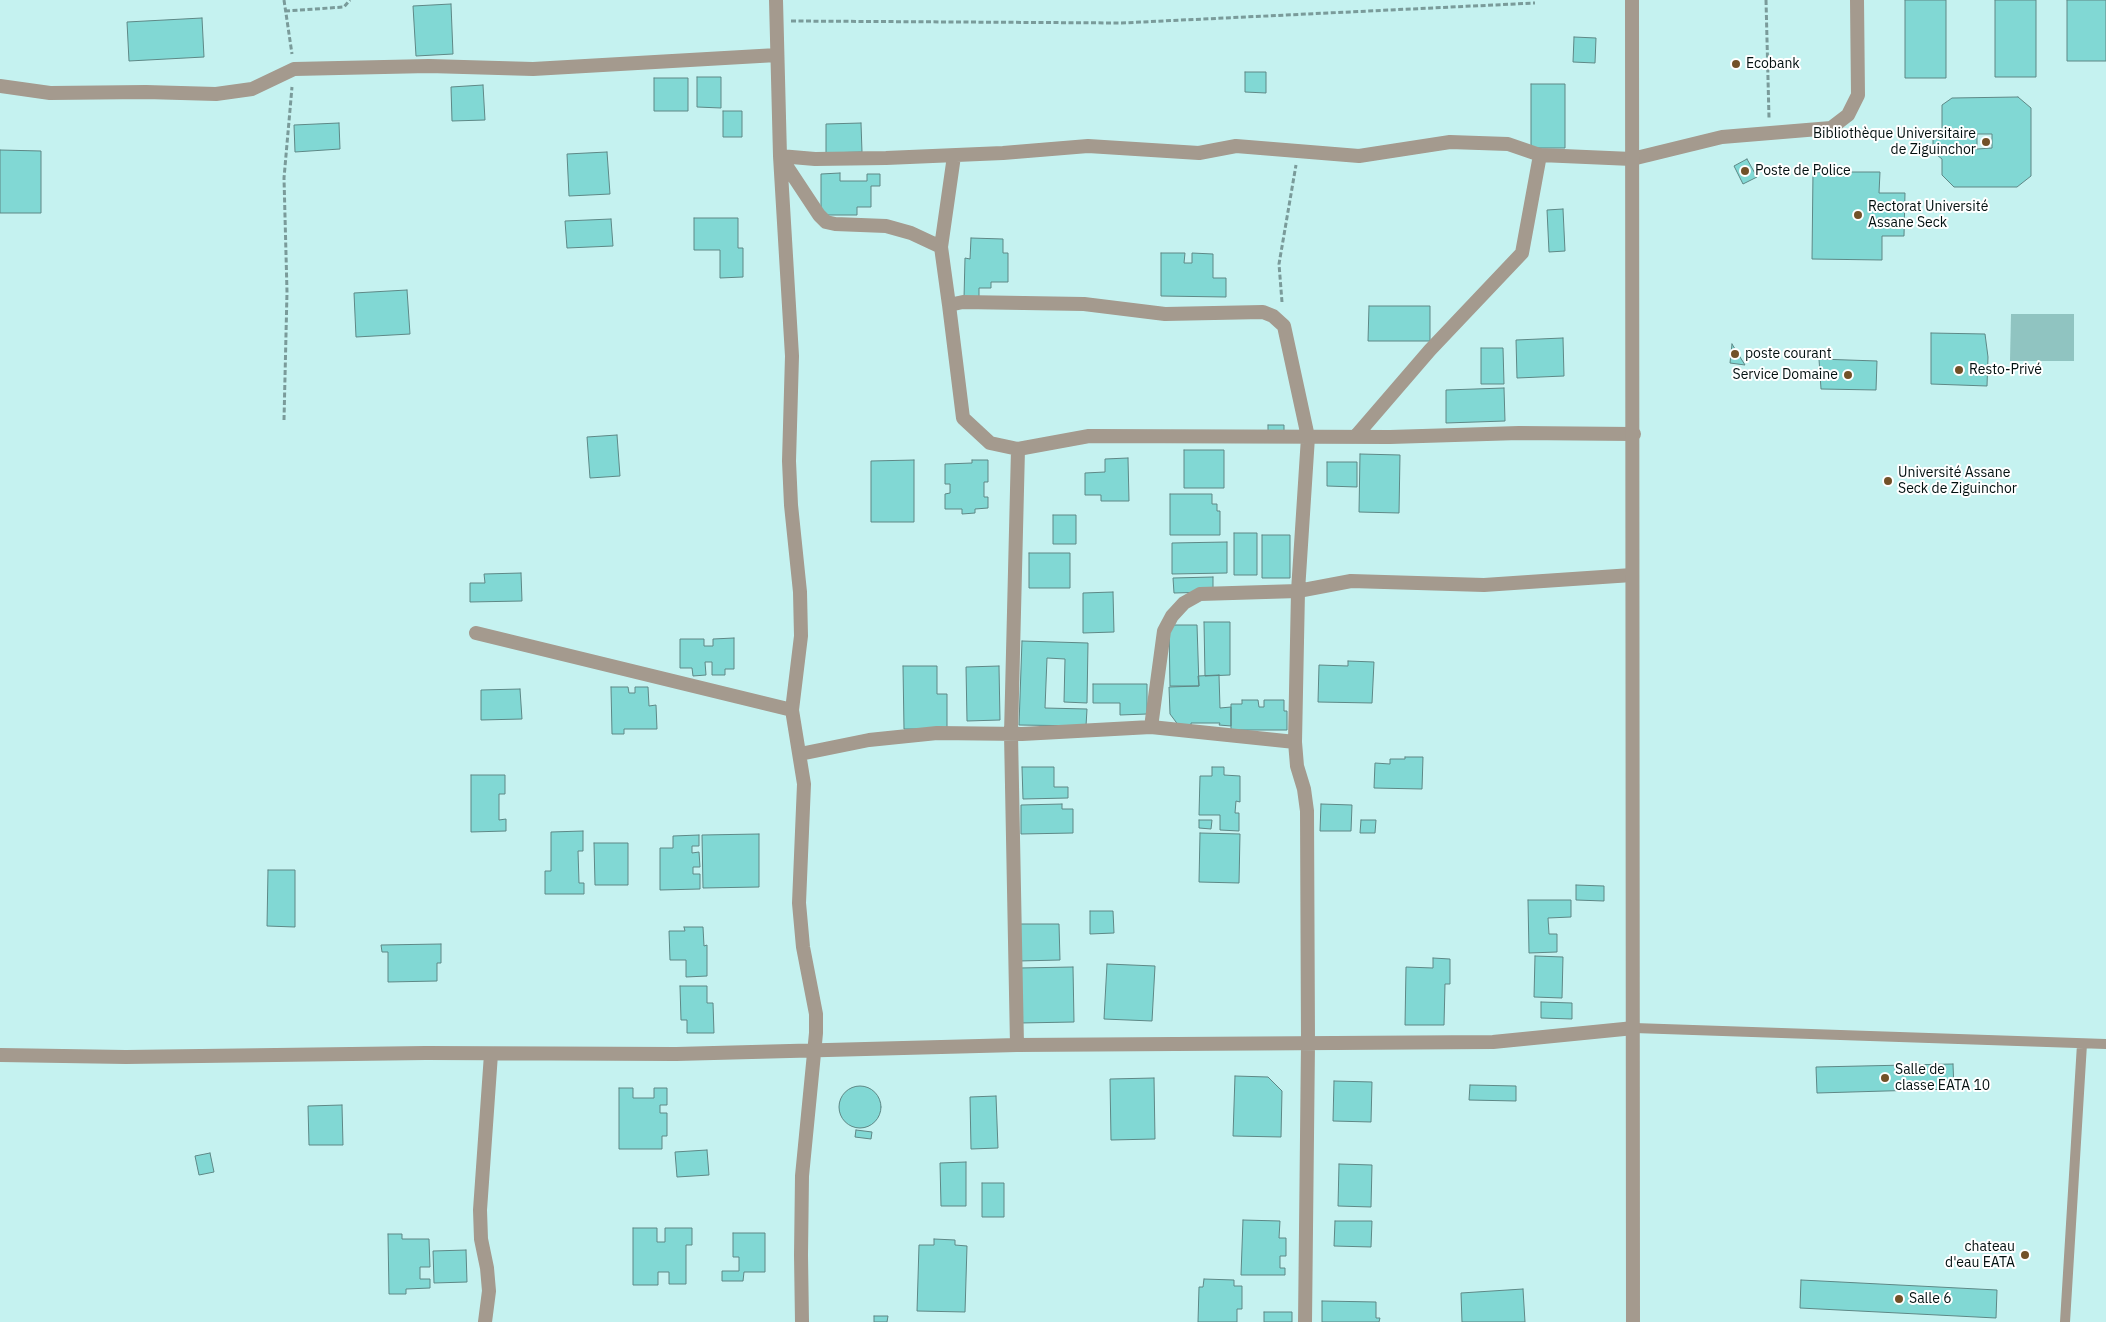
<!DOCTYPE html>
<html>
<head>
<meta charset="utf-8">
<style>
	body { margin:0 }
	canvas { display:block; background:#c5f2f0 }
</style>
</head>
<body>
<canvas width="2106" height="1322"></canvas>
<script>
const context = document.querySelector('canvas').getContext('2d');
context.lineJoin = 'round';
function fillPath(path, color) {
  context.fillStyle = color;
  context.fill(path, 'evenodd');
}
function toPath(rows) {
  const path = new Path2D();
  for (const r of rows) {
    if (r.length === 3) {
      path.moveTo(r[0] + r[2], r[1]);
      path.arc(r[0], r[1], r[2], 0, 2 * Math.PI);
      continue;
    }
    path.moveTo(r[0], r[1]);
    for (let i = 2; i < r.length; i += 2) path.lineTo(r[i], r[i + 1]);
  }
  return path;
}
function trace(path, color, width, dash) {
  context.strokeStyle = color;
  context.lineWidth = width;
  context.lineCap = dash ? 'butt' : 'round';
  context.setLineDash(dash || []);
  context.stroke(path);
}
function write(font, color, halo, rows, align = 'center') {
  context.font = font + ' "IBM Plex Sans",sans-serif';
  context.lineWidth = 4;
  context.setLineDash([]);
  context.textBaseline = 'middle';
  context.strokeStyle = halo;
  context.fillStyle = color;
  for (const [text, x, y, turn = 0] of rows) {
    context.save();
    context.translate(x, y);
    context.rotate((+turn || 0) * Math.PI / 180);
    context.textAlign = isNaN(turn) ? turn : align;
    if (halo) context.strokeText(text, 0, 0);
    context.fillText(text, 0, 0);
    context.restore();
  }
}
const green = toPath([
	[2011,314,2074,314,2074,361,2010,361]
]);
const building = toPath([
	[1905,0,1946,0,1946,78,1905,78,1905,0],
	[1995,0,2036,0,2036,77,1995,77,1995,0],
	[2067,0,2106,0,2106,61,2067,61,2067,0],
	[451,4,453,54,416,56,413,6,451,4],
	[202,18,204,57,129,61,127,22,202,18],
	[1574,37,1596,38,1595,63,1573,62,1574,37],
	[1245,72,1266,72,1266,93,1245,92,1245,72],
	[697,77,721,77,721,108,697,107,697,77],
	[654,78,688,78,688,111,654,111,654,78],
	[1531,84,1565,84,1565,148,1531,148,1531,84],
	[483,85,485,120,452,121,451,87,483,85],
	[2018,97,2031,108,2031,176,2017,187,1954,187,1942,175,1942,159,1933,152,1933,136,1942,128,1942,105,1952,98,2018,97],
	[1977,134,1992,134,1992,148,1977,149,1977,134],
	[723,111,742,111,742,137,723,137,723,111],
	[339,123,340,149,295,152,294,125,339,123],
	[861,123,862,152,826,153,826,124,861,123],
	[0,150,41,151,41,213,0,213,0,150],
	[607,152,610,194,569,196,567,154,607,152],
	[1747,159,1757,177,1743,184,1734,166,1747,159],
	[1813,172,1880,172,1879,193,1905,193,1904,236,1882,236,1882,260,1812,259,1813,172],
	[840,173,840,181,867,181,867,174,880,174,880,186,871,186,871,207,857,207,857,215,821,215,821,174,840,173],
	[1563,209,1565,251,1549,252,1547,210,1563,209],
	[694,218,738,218,738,248,743,248,743,277,720,278,720,250,694,250,694,218],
	[611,219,613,246,567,248,565,221,611,219],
	[971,238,1003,239,1003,253,1008,253,1008,282,991,282,991,288,979,288,979,298,964,298,965,258,970,259,971,238],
	[1161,253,1185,253,1184,263,1192,263,1192,253,1213,254,1213,278,1226,278,1226,297,1161,296,1161,253],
	[407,290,410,334,356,337,354,293,407,290],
	[1369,306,1430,306,1430,341,1368,341,1369,306],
	[1931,333,1985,334,1988,357,1987,386,1931,384,1931,333],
	[1563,338,1564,376,1517,378,1516,340,1563,338],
	[1732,344,1745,365,1730,363,1732,344],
	[1481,348,1503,348,1504,384,1481,384,1481,348],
	[1819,359,1877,361,1876,390,1821,389,1819,359],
	[1504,388,1505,421,1446,423,1446,390,1504,388],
	[1268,425,1284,425,1284,434,1268,435,1268,425],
	[617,435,620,476,590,478,587,437,617,435],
	[1184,450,1224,450,1224,488,1184,488,1184,450],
	[1360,454,1400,455,1399,513,1359,512,1360,454],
	[1128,458,1129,501,1101,501,1101,495,1085,495,1085,473,1105,472,1105,459,1128,458],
	[914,460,914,522,871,522,871,461,914,460],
	[972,460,988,460,988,482,984,482,984,497,988,497,988,508,975,509,975,513,962,514,962,509,945,509,945,494,950,493,950,484,945,484,945,464,972,463,972,460],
	[1327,462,1357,462,1357,487,1327,486,1327,462],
	[1170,494,1212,494,1212,504,1217,504,1217,511,1220,511,1220,535,1170,535,1170,494],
	[1053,515,1076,515,1076,544,1053,544,1053,515],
	[1234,533,1257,533,1257,575,1234,575,1234,533],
	[1262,535,1290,535,1290,578,1262,578,1262,535],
	[1227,542,1227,573,1172,574,1172,543,1227,542],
	[1029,553,1070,553,1070,588,1029,588,1029,553],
	[521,573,522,601,470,602,470,583,485,583,484,574,521,573],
	[1213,577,1213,592,1174,593,1173,578,1213,577],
	[1113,592,1114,632,1083,633,1083,593,1113,592],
	[1204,622,1230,622,1230,675,1205,676,1204,622],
	[1169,625,1197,625,1199,686,1170,686,1169,625],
	[734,638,734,669,725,669,725,675,712,675,712,662,705,662,706,675,693,676,692,668,680,668,680,639,704,639,704,646,713,646,713,639,734,638],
	[1022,641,1088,643,1087,703,1064,702,1065,659,1047,658,1045,708,1087,709,1086,726,1019,725,1022,641],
	[1348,661,1374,662,1372,703,1318,702,1319,665,1348,666,1348,661],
	[903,666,937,666,937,694,947,694,947,729,904,729,903,666],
	[999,666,1000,720,967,721,966,667,999,666],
	[1219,675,1220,708,1231,707,1231,726,1219,725,1220,723,1191,723,1191,727,1179,726,1170,714,1169,687,1199,686,1198,676,1219,675],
	[1093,684,1147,684,1147,714,1120,715,1120,703,1093,703,1093,684],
	[611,687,628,687,629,693,635,693,635,687,648,687,649,706,656,705,657,729,624,729,624,734,612,734,611,687],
	[520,689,522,719,481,720,481,690,520,689],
	[1242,700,1258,700,1259,707,1264,707,1264,700,1284,700,1284,711,1287,711,1287,730,1231,730,1231,704,1242,704,1242,700],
	[1405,757,1423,757,1422,789,1374,788,1375,763,1390,764,1390,759,1405,759,1405,757],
	[1022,767,1054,767,1054,787,1068,787,1068,798,1023,799,1022,767],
	[1212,767,1224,767,1224,775,1240,776,1240,802,1236,801,1235,813,1239,813,1239,831,1220,830,1220,815,1199,815,1200,776,1212,776,1212,767],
	[471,775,505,775,505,794,499,794,499,820,506,819,506,831,471,832,471,775],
	[1062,804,1062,809,1073,809,1073,833,1021,834,1021,805,1062,804],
	[1321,804,1352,805,1351,831,1320,831,1321,804],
	[1199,820,1212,820,1211,829,1199,828,1199,820],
	[1361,820,1376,820,1375,833,1360,833,1361,820],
	[583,831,583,851,578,851,579,883,584,883,584,894,545,894,545,871,551,871,551,832,583,831],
	[1200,833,1240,834,1239,883,1199,882,1200,833],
	[759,834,759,887,703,888,702,835,759,834],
	[699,835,699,846,692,846,692,853,699,852,700,867,693,867,693,874,700,874,700,889,660,890,660,848,673,848,673,836,699,835],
	[594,843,628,843,628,885,595,885,594,843],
	[268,870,295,870,295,927,267,926,268,870],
	[1576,885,1604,886,1604,901,1576,900,1576,885],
	[1528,900,1571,900,1571,917,1548,918,1549,934,1557,934,1557,952,1529,953,1528,900],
	[1090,911,1113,911,1114,933,1090,934,1090,911],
	[1018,924,1059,924,1060,960,1019,961,1018,924],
	[684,927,703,927,704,946,707,945,707,976,686,977,686,960,670,960,669,931,685,931,684,927],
	[441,944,441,963,437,963,437,981,388,982,388,952,382,952,381,945,441,944],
	[1535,956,1563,957,1562,998,1534,997,1535,956],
	[1433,958,1450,959,1450,984,1445,984,1444,1025,1405,1025,1406,967,1433,968,1433,958],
	[1107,964,1155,966,1152,1021,1104,1019,1107,964],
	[1073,967,1074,1022,1020,1023,1019,968,1073,967],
	[680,986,707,986,707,1003,713,1003,714,1033,687,1033,687,1020,681,1020,680,986],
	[1541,1002,1572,1003,1572,1019,1541,1018,1541,1002],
	[1953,1064,1954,1089,1817,1093,1816,1067,1953,1064],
	[1235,1076,1268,1077,1282,1091,1281,1137,1233,1136,1235,1076],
	[1154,1078,1155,1139,1111,1140,1110,1079,1154,1078],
	[1334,1081,1372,1082,1371,1122,1333,1121,1334,1081],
	[1470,1085,1516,1086,1516,1101,1469,1100,1470,1085],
	[860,1107,21],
	[619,1088,633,1088,633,1098,654,1098,654,1088,667,1088,667,1105,660,1105,660,1113,667,1113,667,1136,662,1136,662,1149,619,1149,619,1088],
	[996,1096,998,1148,971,1149,970,1097,996,1096],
	[342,1105,343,1145,309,1145,308,1106,342,1105],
	[856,1130,872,1132,871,1139,855,1137,856,1130],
	[707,1150,709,1175,677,1177,675,1152,707,1150],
	[210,1153,214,1172,199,1175,195,1156,210,1153],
	[966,1162,966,1206,941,1206,940,1163,966,1162],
	[1339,1164,1372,1165,1371,1207,1338,1206,1339,1164],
	[982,1183,1004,1183,1004,1217,982,1217,982,1183],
	[1243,1220,1280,1221,1279,1238,1286,1238,1286,1256,1280,1256,1280,1268,1285,1268,1285,1275,1241,1275,1243,1220],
	[1335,1221,1372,1221,1371,1247,1334,1246,1335,1221],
	[633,1228,657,1228,657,1242,665,1242,665,1228,692,1228,692,1245,686,1245,686,1284,669,1284,669,1272,658,1272,658,1285,633,1285,633,1228],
	[733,1233,765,1233,765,1272,744,1272,743,1281,722,1281,722,1271,739,1271,739,1257,733,1257,733,1233],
	[388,1234,402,1234,402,1239,429,1239,430,1267,420,1267,420,1279,430,1279,430,1288,406,1289,406,1294,389,1294,388,1234],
	[934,1239,955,1240,955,1245,967,1246,965,1312,917,1311,919,1245,934,1245,934,1239],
	[466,1250,467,1282,434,1283,433,1251,466,1250],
	[1204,1279,1234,1280,1234,1286,1242,1286,1242,1309,1237,1309,1237,1322,1198,1322,1199,1287,1203,1287,1204,1279],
	[1801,1280,1997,1290,1996,1318,1800,1308,1801,1280],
	[1523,1289,1525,1322,1462,1322,1461,1293,1523,1289],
	[1322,1301,1376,1302,1376,1318,1380,1318,1379,1322,1322,1322,1322,1301],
	[1264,1312,1292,1312,1292,1322,1264,1322,1264,1312],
	[874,1316,888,1316,887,1322,874,1322,874,1316]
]);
const path = toPath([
	[284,0,292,54],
	[1766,0,1769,118],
	[285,11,344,7,350,0],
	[791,21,1121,23,1535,3],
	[1282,302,1279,264,1296,165],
	[284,420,287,292,284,178,292,87]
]);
const service = toPath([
	[1634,1028,2106,1044],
	[2065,1322,2082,1044]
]);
const minor = toPath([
	[776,0,780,156,792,356,789,461,791,505,800,592,801,636,792,710,804,784,799,903,803,947,816,1014,816,1033,802,1176,801,1255,802,1322],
	[0,86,50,93,146,92,216,94,252,89,294,69,429,66,533,69,777,55],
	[780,156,815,159,886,158,1003,153,1088,146,1199,153,1236,146,1359,156,1450,142,1508,144,1540,155,1632,159,1722,137,1831,128,1848,115,1858,95,1857,0],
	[780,156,819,215,826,222,835,224,886,226,911,233,941,247,949,305,963,302,1084,304,1165,314,1263,312,1273,316,1284,326,1308,437,1298,591,1200,594,1184,603,1172,616,1164,631,1151,727],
	[941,247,954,156],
	[949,305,963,418,990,443,1018,449],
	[1355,437,1430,350,1522,253,1540,155],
	[476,633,792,710],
	[800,754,869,740,937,733,1022,734,1151,727,1295,742],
	[1017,1045,1011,734,1018,449,1089,436,1390,437,1519,433,1634,434],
	[0,1055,126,1057,426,1053,676,1054,1017,1045,1493,1042,1634,1028],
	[485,1322,489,1291,487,1268,481,1239,480,1210,491,1054],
	[1305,1322,1308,1043,1307,811,1304,789,1297,766,1295,742,1298,591,1351,581,1484,585,1632,575]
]);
const tertiary = toPath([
	[1632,0,1633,1322]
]);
const markers = [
	[1736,64,5,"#725128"],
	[1986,142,5,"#725128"],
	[1745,171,5,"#725128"],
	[1858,215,5,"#725128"],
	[1735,354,5,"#725128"],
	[1959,370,5,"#725128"],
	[1848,375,5,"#725128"],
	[1888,481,5,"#725128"],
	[1885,1078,5,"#725128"],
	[2025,1255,5,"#725128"],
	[1899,1299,5,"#725128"]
];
const poiNames = [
	["Ecobank",1746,64],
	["Bibliothèque Universitaire",1976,134,"right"],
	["de Ziguinchor",1976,150,"right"],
	["Poste de Police",1755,171],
	["Rectorat Université",1868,207],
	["Assane Seck",1868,223],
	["poste courant",1745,354],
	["Resto-Privé",1969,370],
	["Service Domaine",1838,375,"right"],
	["Université Assane",1898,473],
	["Seck de Ziguinchor",1898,489],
	["Salle de",1895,1070],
	["classe EATA 10",1895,1086],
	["chateau",2015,1247,"right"],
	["d'eau EATA",2015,1263,"right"],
	["Salle 6",1909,1299]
];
fillPath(green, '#90c4c1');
fillPath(building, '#81d8d4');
trace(building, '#5e8886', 1);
trace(path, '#7a9b9a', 3, [5, 2.5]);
trace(service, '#a49a8e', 10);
trace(minor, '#a49a8e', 14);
trace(tertiary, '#a49a8e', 14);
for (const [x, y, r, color] of markers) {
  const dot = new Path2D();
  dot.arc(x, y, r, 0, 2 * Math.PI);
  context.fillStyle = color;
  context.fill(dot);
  trace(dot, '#fff', 2);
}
write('14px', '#021010', '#fff', poiNames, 'left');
</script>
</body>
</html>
